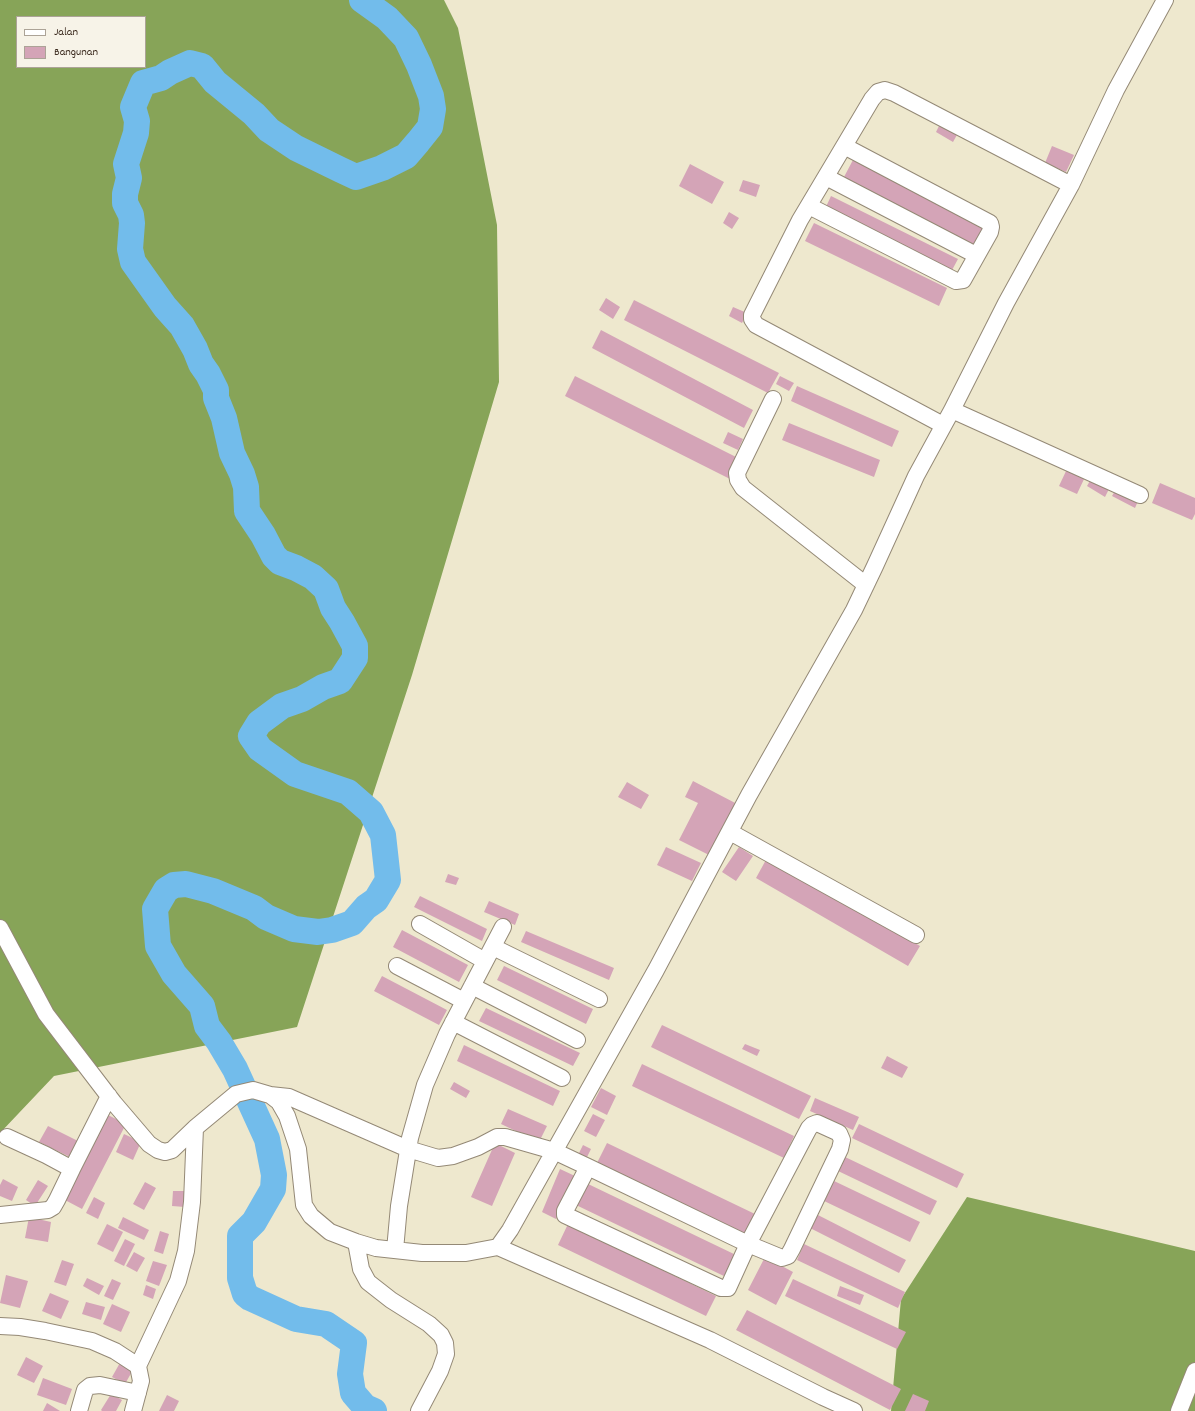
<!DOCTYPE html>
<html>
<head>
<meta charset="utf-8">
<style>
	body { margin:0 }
	#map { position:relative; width:1195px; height:1411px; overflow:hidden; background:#eee8ce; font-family:Dekko,sans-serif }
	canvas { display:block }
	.legend { position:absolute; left:16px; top:16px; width:130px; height:52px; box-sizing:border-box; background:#f7f3e8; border:1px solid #aca397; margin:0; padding:5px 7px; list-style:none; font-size:12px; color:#3b2a1e }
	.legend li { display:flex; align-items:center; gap:8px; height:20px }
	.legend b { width:20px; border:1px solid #aca397 }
</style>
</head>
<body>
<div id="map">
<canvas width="1195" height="1411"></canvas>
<ul class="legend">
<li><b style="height:5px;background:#fff"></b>Jalan</li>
<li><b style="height:11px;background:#d4a4b7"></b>Bangunan</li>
</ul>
</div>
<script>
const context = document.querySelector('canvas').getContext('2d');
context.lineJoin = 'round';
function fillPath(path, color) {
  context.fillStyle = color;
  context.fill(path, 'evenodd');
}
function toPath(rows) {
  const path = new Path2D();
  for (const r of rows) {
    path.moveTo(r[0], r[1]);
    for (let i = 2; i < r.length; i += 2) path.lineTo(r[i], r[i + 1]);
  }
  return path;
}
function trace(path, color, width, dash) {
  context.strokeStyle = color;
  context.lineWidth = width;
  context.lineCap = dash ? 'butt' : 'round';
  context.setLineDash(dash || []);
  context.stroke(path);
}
const forest = toPath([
	[0,0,444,0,458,28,497,225,499,382,412,675,297,1027,54,1076,0,1133],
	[17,17,145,17,145,67,17,67],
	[967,1197,1195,1251,1195,1411,891,1411,901,1299]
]);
const river = toPath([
	[362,0,387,18,406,38,419,65,431,96,433,109,430,127,418,142,406,156,382,168,356,177,341,170,296,148,269,130,254,114,215,82,202,66,190,63,170,72,161,78,143,83,133,107,137,121,136,133,126,164,129,178,125,194,125,203,131,215,132,223,130,249,133,262,165,307,182,326,195,349,201,364,208,374,216,390,216,398,224,418,232,453,242,474,246,487,247,511,263,535,274,556,280,562,296,568,313,577,326,589,333,608,342,622,355,646,355,658,340,681,323,687,302,699,282,706,259,723,251,736,260,749,295,774,348,792,371,812,383,835,388,880,376,900,366,907,352,923,332,930,318,932,294,929,266,917,254,908,213,891,186,884,174,885,166,890,155,909,158,946,174,974,202,1006,207,1026,219,1042,235,1069,267,1139,274,1175,273,1189,254,1222,240,1236,240,1278,245,1294,250,1298,296,1319,326,1324,354,1343,350,1374,353,1393,365,1407,374,1411]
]);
const building = toPath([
	[940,124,958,133,953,142,936,132],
	[1052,146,1074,155,1066,172,1045,163],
	[854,158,983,227,973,246,844,177],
	[690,164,724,182,712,204,679,186],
	[743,180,760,185,756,197,739,191],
	[831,196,958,259,951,272,825,209],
	[729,212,739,218,732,229,723,223],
	[814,223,947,288,939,306,805,241],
	[606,298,620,307,613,319,599,310],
	[634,300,779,373,768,393,624,320],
	[733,307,747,313,742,323,729,316],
	[601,330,753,410,744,428,592,348],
	[575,376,740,459,730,479,565,396],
	[780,376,794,383,789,391,776,384],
	[797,386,899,431,892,447,791,401],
	[789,423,880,460,874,477,782,440],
	[728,432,743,439,738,450,723,443],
	[1067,469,1085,477,1077,494,1059,486],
	[1091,479,1109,489,1105,497,1087,486],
	[1160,483,1195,498,1195,514,1192,520,1152,503],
	[1116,489,1138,501,1135,508,1112,496],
	[693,781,739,805,713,857,679,840,698,803,685,797],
	[627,782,649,795,641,809,618,797],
	[666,847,701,863,692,881,657,865],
	[739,847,753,856,736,881,722,872],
	[767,858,920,946,908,966,756,878],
	[448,874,459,878,456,885,445,882],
	[420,896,487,929,482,941,414,907],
	[489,901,519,914,515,925,484,912],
	[402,930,468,965,459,982,393,947],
	[526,931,614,968,609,980,521,942],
	[504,966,593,1009,586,1024,497,980],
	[382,976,447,1010,439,1025,374,991],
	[486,1008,580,1053,573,1066,479,1021],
	[662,1025,811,1096,799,1119,651,1047],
	[745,1044,760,1050,757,1056,742,1049],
	[464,1045,560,1091,553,1106,457,1061],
	[887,1056,908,1067,902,1078,881,1068],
	[642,1064,794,1136,784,1158,632,1086],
	[454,1082,470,1091,466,1098,450,1089],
	[601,1088,616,1096,607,1115,591,1107],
	[815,1098,859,1117,853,1130,810,1111],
	[508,1109,547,1126,539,1142,501,1124],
	[593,1114,605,1120,596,1137,584,1131],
	[108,1115,126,1124,82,1209,65,1200],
	[859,1124,964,1174,957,1188,852,1138],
	[48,1126,82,1143,74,1159,39,1142],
	[124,1134,141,1142,133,1160,116,1152],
	[495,1143,515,1153,492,1206,471,1197],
	[607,1143,755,1214,745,1234,597,1163],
	[583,1145,591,1149,586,1159,578,1155],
	[843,1156,937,1201,930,1215,836,1170],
	[560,1169,575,1176,556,1219,542,1212],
	[3,1179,18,1187,12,1201,0,1196,0,1185],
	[38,1180,48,1186,35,1206,26,1200],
	[832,1180,920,1222,910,1242,822,1200],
	[145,1182,156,1188,144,1210,133,1204],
	[586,1183,736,1255,726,1277,576,1205],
	[173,1191,186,1191,185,1207,172,1206],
	[94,1197,105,1203,98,1219,86,1213],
	[816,1214,906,1260,899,1273,810,1228],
	[29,1217,51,1222,48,1242,25,1238],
	[123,1217,149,1230,144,1240,118,1228],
	[107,1224,123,1232,113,1252,97,1244],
	[568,1224,716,1296,706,1316,558,1245],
	[160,1231,169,1234,163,1254,154,1251],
	[125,1239,135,1244,124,1266,114,1261],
	[804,1244,905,1292,898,1308,797,1260],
	[134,1252,145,1258,137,1272,126,1266],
	[765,1257,793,1272,776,1305,748,1290],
	[62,1260,74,1264,66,1286,54,1282],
	[153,1261,167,1265,159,1286,146,1281],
	[6,1275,28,1281,20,1308,0,1303],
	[87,1278,104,1286,99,1295,83,1286],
	[112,1279,121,1283,113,1300,104,1296],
	[793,1279,906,1332,897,1349,785,1296],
	[146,1285,156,1289,153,1299,143,1295],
	[840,1286,864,1295,860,1305,837,1296],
	[50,1293,69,1301,61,1319,42,1311],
	[86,1302,105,1307,101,1320,82,1314],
	[112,1304,130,1312,121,1332,103,1324],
	[747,1310,901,1389,890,1410,736,1330],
	[26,1357,43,1366,34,1383,17,1375],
	[121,1361,134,1368,125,1384,112,1377],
	[43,1378,72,1389,66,1405,37,1395],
	[111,1394,122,1400,116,1411,102,1411,101,1410],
	[913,1394,929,1401,925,1411,905,1411],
	[167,1395,179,1401,174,1411,159,1411],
	[47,1403,60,1411,43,1411]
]);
const minor = toPath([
	[826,177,976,255],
	[809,206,956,281,963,280,990,232,991,227,990,223,844,146],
	[773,399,737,473,738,480,743,488,866,585],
	[952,410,1140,495],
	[943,425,756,325,752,319,752,315,800,220,872,99,878,92,885,90,894,93,1071,185],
	[730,832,916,935],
	[420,924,485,961],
	[0,928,46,1014,114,1103,149,1144,158,1150,165,1152,172,1150,195,1128,236,1094,253,1090,270,1095,279,1102,287,1116,298,1149,304,1205,311,1216,330,1232,356,1242,376,1248,422,1253,466,1253,498,1247,510,1230,656,970,749,795,854,610,875,566,916,476,952,410,1006,303,1071,185,1116,90,1165,0],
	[493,947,599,999],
	[397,966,464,1001],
	[472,986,577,1040],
	[453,1022,562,1078],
	[270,1095,289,1097,408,1149,438,1158,453,1156,478,1147,497,1137,505,1137,554,1151,588,1167,748,1244,782,1258,788,1256,792,1249,840,1149,842,1140,839,1133,817,1123,812,1125,809,1128,748,1244,728,1288,721,1288,565,1215,565,1211,588,1167],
	[72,1169,109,1096],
	[0,1215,48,1210,53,1207,57,1200,72,1169,46,1155,7,1137],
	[356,1242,361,1269,368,1282,391,1300,429,1324,441,1335,445,1343,446,1354,440,1371,419,1411],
	[498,1247,710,1340,823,1397,854,1411],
	[395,1250,399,1206,410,1138,425,1085,447,1034,503,927],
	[0,1326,20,1327,45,1331,92,1341,115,1351,138,1366],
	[79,1411,85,1390,90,1386,100,1385,138,1393],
	[133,1411,141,1381,138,1366,178,1281,186,1251,192,1202,195,1128],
	[1179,1411,1195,1371]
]);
fillPath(forest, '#87a458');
trace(river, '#72bceb', 26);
fillPath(building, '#d4a4b7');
trace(minor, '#948976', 18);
trace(minor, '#fff', 16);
</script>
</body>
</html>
